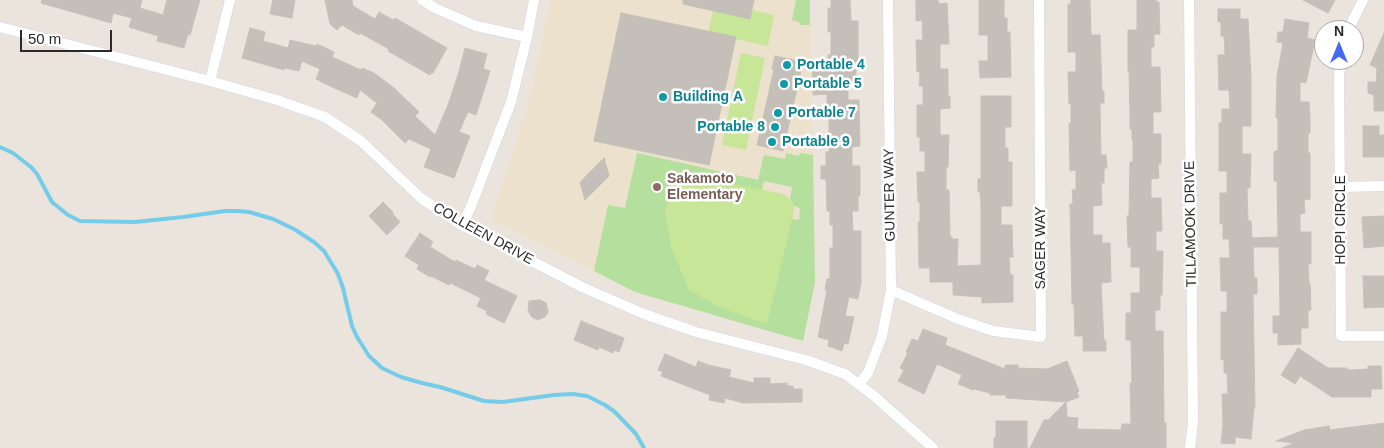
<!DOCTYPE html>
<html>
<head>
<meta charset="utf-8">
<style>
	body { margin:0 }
	#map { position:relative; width:1384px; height:448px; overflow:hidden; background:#ebe4dc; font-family:Arial,sans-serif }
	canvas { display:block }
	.north { position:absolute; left:1314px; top:20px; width:50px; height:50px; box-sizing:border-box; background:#fff; border:1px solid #aaa; border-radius:50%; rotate:0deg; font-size:14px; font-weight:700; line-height:20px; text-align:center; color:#2a2a2a }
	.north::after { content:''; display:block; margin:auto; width:18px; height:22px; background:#4569f0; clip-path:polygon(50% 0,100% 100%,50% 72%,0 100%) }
	.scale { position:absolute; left:20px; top:30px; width:92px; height:22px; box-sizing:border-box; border:2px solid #2a2a2a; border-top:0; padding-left:6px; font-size:15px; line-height:18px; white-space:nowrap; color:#2a2a2a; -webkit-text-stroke:4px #fff; paint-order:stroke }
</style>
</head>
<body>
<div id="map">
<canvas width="1384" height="448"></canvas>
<div class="north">N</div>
<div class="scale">50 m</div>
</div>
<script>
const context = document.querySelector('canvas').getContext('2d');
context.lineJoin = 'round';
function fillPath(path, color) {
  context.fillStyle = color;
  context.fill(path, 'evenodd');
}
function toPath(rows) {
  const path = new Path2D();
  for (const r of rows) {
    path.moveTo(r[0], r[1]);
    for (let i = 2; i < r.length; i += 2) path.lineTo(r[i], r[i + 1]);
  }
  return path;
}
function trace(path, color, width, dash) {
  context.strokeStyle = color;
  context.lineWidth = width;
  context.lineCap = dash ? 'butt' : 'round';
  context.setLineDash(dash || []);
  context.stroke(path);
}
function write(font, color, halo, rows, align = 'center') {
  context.font = font + ' Arial,sans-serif';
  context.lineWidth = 5;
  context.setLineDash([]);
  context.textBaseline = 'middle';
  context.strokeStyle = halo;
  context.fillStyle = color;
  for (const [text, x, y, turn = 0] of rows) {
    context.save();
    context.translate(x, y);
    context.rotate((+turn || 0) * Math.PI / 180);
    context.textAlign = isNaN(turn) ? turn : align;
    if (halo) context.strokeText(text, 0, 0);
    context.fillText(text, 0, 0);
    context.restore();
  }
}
const education = toPath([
	[551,0,810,0,815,282,803,341,635,292,491,219,530,97]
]);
const green = toPath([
	[796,0,810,0,810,25,801,25,799,22,792,20],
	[637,153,758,180,764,155,785,159,786,153,799,156,800,153,813,155,815,282,803,341,635,292,594,271,608,205,625,208],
	[764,181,792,187,790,199,794,206,800,208,799,220,791,219,761,193]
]);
const pitch = toPath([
	[715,2,774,15,768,46,708,33],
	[741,53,765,58,746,150,722,145],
	[675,172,783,194,790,199,793,202,794,211,767,324,719,307,689,290,671,247,665,213]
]);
const stream = toPath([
	[0,147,13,153,31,167,37,174,52,202,68,215,80,221,135,222,183,217,225,211,237,211,249,212,273,219,294,229,314,242,324,251,338,274,343,288,352,326,357,337,369,356,382,368,401,377,422,383,440,387,484,401,503,402,554,395,573,394,587,396,605,405,615,412,636,434,644,448]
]);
const building = toPath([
	[42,0,142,0,140,8,163,15,167,0,200,0,190,35,188,34,184,48,157,41,158,36,129,27,132,18,113,13,111,23,41,3,42,0],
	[273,0,295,0,292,18,270,14,273,0],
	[325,0,352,0,353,6,375,19,379,12,393,20,395,18,447,48,433,73,431,73,430,75,388,51,389,49,360,33,359,35,342,25,337,30,330,24,325,0],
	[683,0,754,0,750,19,683,4,683,0],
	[831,0,850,0,851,21,858,21,858,67,856,67,856,81,848,81,848,100,859,100,860,146,852,147,852,166,860,166,860,196,858,196,858,211,852,211,853,231,861,231,861,283,858,299,849,297,845,316,854,317,848,344,844,343,842,351,828,346,829,340,818,337,827,290,825,290,827,279,830,279,830,248,833,248,833,225,830,225,830,211,827,211,826,179,821,179,821,166,826,166,826,152,829,152,829,105,827,105,827,94,813,95,812,61,828,61,828,55,831,55,831,32,828,32,828,8,831,8,831,0],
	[916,0,938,0,939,4,947,3,949,44,940,44,940,69,948,69,948,96,950,96,950,108,940,109,940,135,949,135,948,167,946,167,946,190,949,190,950,237,952,237,952,239,958,239,957,266,981,265,981,205,980,192,978,192,978,179,981,179,981,96,1011,96,1011,127,1005,127,1005,148,1008,148,1008,162,1012,162,1012,206,1001,206,1001,225,1012,225,1013,257,1009,257,1010,275,1013,275,1013,302,982,303,982,297,953,295,953,282,930,282,930,268,919,268,918,222,920,222,920,202,918,202,917,172,925,172,925,151,920,151,920,137,917,137,917,105,923,105,923,86,919,86,920,72,917,72,916,40,923,40,922,20,916,21,916,0],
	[979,0,1004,0,1004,18,1007,18,1007,32,1010,32,1011,77,980,78,979,61,988,61,988,35,979,35,979,0],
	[1071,0,1090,0,1091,35,1100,35,1102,91,1104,91,1104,103,1100,103,1101,155,1106,155,1107,168,1104,168,1104,183,1101,183,1102,205,1093,206,1093,235,1102,235,1102,243,1110,243,1111,282,1101,283,1104,341,1106,341,1106,351,1083,351,1083,336,1075,336,1074,304,1072,304,1070,204,1073,204,1072,190,1076,190,1076,170,1070,171,1069,123,1071,123,1071,104,1069,104,1068,72,1076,72,1076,52,1068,52,1068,4,1071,4,1071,0],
	[1137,0,1156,0,1156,2,1159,2,1160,34,1154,34,1154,47,1151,47,1151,67,1160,67,1161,112,1153,112,1153,134,1161,134,1161,164,1158,164,1159,178,1151,179,1151,198,1161,198,1162,231,1156,231,1156,251,1163,251,1162,295,1160,295,1160,310,1155,310,1155,331,1163,331,1164,423,1166,423,1166,448,1030,448,1044,420,1048,420,1066,402,1006,398,1006,395,990,395,990,393,974,389,973,390,958,384,962,375,937,364,924,394,898,381,904,370,900,368,908,353,906,352,912,339,918,341,923,329,947,338,945,345,1005,369,1005,365,1018,365,1018,368,1047,369,1067,361,1079,391,1077,392,1079,397,1066,402,1067,417,1078,418,1077,429,1121,430,1122,424,1131,424,1130,383,1132,383,1131,340,1126,340,1126,313,1131,313,1131,293,1140,293,1140,267,1131,267,1131,247,1128,247,1127,216,1129,215,1130,162,1133,162,1133,140,1132,140,1132,129,1130,129,1130,114,1129,71,1128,71,1128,30,1137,30,1137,0],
	[1303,0,1335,0,1328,13,1303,0],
	[1218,9,1240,9,1240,19,1248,19,1251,77,1251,126,1242,126,1242,154,1251,154,1250,188,1247,188,1248,221,1251,221,1252,238,1278,237,1277,181,1274,181,1274,154,1275,151,1278,151,1278,118,1276,118,1277,76,1283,43,1277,42,1278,32,1283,32,1285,19,1309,23,1307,38,1315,40,1306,83,1300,82,1300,102,1309,102,1310,120,1310,133,1308,133,1308,153,1310,153,1310,199,1304,200,1305,213,1300,214,1300,232,1311,232,1311,264,1308,264,1309,283,1310,283,1311,310,1308,310,1308,328,1301,328,1301,344,1278,345,1278,333,1273,333,1273,316,1280,316,1279,247,1253,247,1254,278,1257,278,1257,294,1253,294,1255,407,1254,407,1251,439,1235,437,1235,444,1221,443,1223,424,1222,394,1228,394,1227,373,1224,373,1224,359,1221,360,1221,312,1227,312,1227,291,1221,291,1220,258,1230,258,1229,239,1223,239,1223,224,1220,224,1220,193,1227,193,1227,171,1219,171,1219,123,1222,123,1222,109,1230,109,1229,90,1219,90,1218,55,1225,55,1224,36,1221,36,1221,22,1218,22,1218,9],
	[621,13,736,37,709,165,594,141,621,13],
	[250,28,265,32,263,41,288,48,290,40,316,46,317,44,334,52,332,57,361,70,362,68,374,73,394,88,419,112,415,116,435,135,448,105,458,75,465,48,487,54,483,69,490,71,476,115,468,112,459,132,470,136,454,178,424,167,431,149,409,139,405,143,382,120,371,112,377,103,360,90,357,98,332,87,316,79,320,69,302,61,299,71,285,68,284,70,242,58,250,28],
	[1384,33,1384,111,1374,111,1374,95,1368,93,1368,82,1376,82,1377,68,1370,65,1384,33],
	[775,56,803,62,783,151,757,145,774,69,772,69,775,56],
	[1363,126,1379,126,1379,135,1384,135,1384,157,1363,157,1363,126],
	[604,158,609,176,585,200,580,182,604,158],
	[383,202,393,212,392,213,400,222,387,235,369,216,383,202],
	[1384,216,1384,246,1364,248,1362,217,1384,216],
	[420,233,433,242,430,247,455,262,456,260,475,269,477,265,489,271,484,280,517,296,504,323,486,314,487,311,477,306,481,298,450,283,449,285,431,276,430,277,417,269,419,265,405,256,420,233],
	[1363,276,1384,276,1384,307,1364,308,1363,276],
	[540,300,546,303,548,312,545,317,538,320,532,317,528,311,529,301,540,300],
	[581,321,624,338,619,352,614,350,613,353,599,347,598,350,574,340,581,321],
	[1298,348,1328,368,1347,368,1347,370,1368,369,1368,366,1381,366,1382,389,1371,389,1371,397,1332,397,1300,376,1295,384,1281,375,1298,348],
	[665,354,696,367,698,361,708,365,731,370,729,377,754,383,754,378,770,378,770,384,787,383,787,386,793,386,793,389,802,389,802,402,743,403,725,398,724,403,709,400,710,395,661,376,663,372,658,370,665,354],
	[996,421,1027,421,1027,448,994,448,994,438,996,438,996,421],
	[1384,423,1384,448,1282,448,1294,443,1276,441,1304,430,1329,426,1330,430,1384,423]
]);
const minor = toPath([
	[422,0,435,8,476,26,527,37],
	[1189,0,1193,422,1190,448],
	[0,27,210,81,277,100,325,117,361,141,422,199,462,225,584,288,644,314,696,332,806,360,845,374,874,396,933,448],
	[1348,30,1363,0],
	[1342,60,1339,74,1341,336,1384,336],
	[210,81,230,0],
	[1341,187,1384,186],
	[462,225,470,209,511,102,527,37,534,0],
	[891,290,958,319,993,331,1041,337,1039,0],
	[859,384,868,373,882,336,891,290,888,0]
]);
const markers = [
	[787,65,5,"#0f9aa8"],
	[784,84,5,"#0f9aa8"],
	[663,97,5,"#0f9aa8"],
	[778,113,5,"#0f9aa8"],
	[775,127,5,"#0f9aa8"],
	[772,142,5,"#0f9aa8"],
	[657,187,5,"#8d6e63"]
];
const cultureNames = [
	["Portable 4",797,65],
	["Portable 5",794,84],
	["Building A",673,97],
	["Portable 7",788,113],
	["Portable 8",765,127,"right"],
	["Portable 9",782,142]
];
const educationNames = [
	["Sakamoto",667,179],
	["Elementary",667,195]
];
const streetNames = [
	["GUNTER WAY",890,195,-91],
	["HOPI CIRCLE",1341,220,-90],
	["TILLAMOOK DRIVE",1191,224,-91],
	["COLLEEN DRIVE",483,234,29],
	["SAGER WAY",1041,248,-90]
];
fillPath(education, '#ece1cd');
fillPath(green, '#b4df9c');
fillPath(pitch, '#c7e698');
trace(stream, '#75cce8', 4);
fillPath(building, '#c4bfb8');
trace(building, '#c6c0b6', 1);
trace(minor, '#d2d5e2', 11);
trace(minor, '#fff', 10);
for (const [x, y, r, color] of markers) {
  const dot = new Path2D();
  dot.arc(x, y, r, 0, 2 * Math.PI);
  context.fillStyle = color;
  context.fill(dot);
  trace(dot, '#fff', 2);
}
write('bold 14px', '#0d838f', '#fff', cultureNames, 'left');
write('bold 14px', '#785e54', '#fff', educationNames, 'left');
write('14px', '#2a2a2a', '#fff', streetNames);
</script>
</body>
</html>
